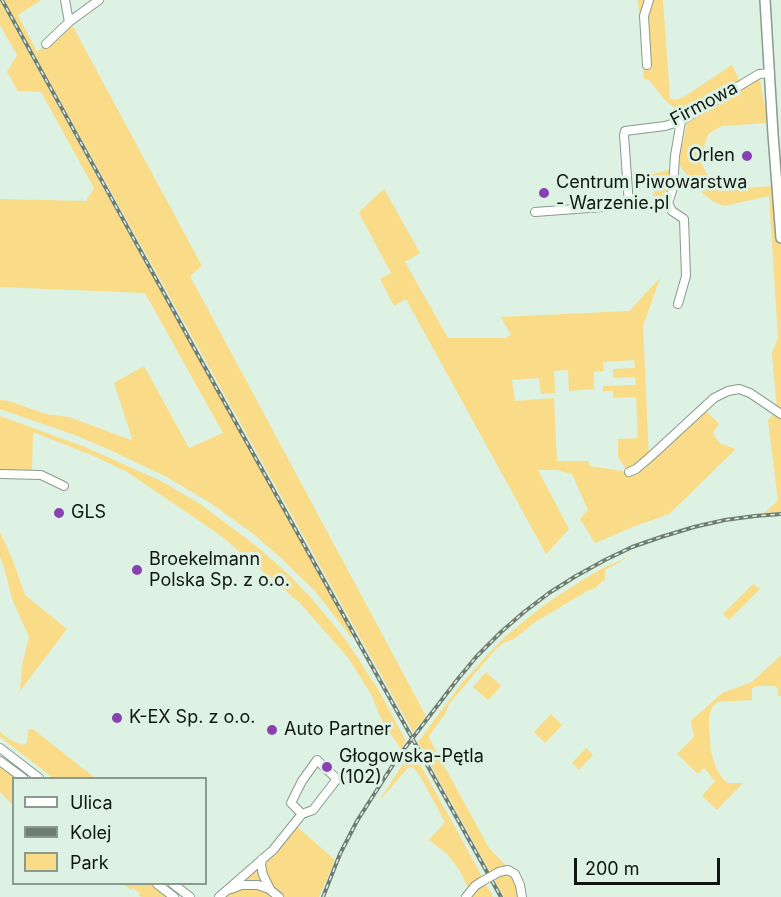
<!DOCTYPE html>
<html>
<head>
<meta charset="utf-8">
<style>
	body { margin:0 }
	#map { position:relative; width:781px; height:897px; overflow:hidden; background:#ddf2e2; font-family:Inter,sans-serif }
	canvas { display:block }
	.legend { position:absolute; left:12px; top:777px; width:195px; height:108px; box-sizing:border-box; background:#ddf2e2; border:2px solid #8b9a8e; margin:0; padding:8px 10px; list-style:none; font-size:18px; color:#0f1611 }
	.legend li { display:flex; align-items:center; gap:12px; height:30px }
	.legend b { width:30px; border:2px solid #8b9a8e }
	.scale { position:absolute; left:574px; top:858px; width:146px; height:27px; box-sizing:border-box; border:3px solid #0f1611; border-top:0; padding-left:8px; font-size:18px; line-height:21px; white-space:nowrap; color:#0f1611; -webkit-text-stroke:4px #ddf2e2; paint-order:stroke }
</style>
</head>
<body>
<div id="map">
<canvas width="781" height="897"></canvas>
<ul class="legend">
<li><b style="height:8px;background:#fff"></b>Ulica</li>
<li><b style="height:8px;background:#6f7c72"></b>Kolej</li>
<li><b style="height:16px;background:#fadb87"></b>Park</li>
</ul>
<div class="scale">200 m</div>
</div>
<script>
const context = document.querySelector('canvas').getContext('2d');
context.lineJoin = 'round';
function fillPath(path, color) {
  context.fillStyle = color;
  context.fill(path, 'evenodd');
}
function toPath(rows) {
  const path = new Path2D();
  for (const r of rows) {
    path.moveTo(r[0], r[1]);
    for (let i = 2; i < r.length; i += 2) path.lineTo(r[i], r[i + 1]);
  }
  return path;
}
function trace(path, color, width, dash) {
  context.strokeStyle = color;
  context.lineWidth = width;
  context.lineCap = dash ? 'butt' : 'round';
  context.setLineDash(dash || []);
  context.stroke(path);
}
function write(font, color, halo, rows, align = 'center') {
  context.font = font + ' Inter,sans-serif';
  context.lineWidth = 6;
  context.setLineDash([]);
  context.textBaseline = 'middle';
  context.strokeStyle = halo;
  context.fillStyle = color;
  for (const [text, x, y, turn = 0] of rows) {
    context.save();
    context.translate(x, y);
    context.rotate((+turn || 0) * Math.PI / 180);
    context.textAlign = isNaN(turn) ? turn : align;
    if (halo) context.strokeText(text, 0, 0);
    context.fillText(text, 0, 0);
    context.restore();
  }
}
const green = toPath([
	[4,0,41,0,18,15,37,52,69,22,72,25,202,266,190,276,426,716,413,732],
	[638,0,663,0,670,98,674,100,682,98,732,65,741,84,759,74,768,123,722,126,708,134,700,160,712,185,727,189,773,186,781,218,781,512,764,513,778,501,768,420,777,411,772,353,778,338,769,196,724,206,712,201,698,189,680,166,655,214,652,174,669,170,674,166,680,154,688,119,685,114,678,111,664,99,649,80,644,79],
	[0,1,128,233,354,635,351,637,314,590,282,559,255,535,209,502,165,476,110,450,75,435,0,409,0,400,9,401,45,414,69,417,131,440,132,438,114,383,144,366,189,448,223,433,145,293,0,287,0,199,86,201,94,188,41,92,18,91,7,72,17,55,0,25],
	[384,189,420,253,405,262,448,338,505,338,511,335,501,317,629,311,660,278,643,326,649,458,703,408,719,424,713,432,715,437,721,444,736,449,669,514,635,526,595,543,580,519,588,510,572,474,557,470,538,470,569,529,546,554,406,299,394,306,380,279,391,273,359,213,361,210],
	[634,360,635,368,613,369,613,378,635,377,636,385,603,386,603,391,613,391,614,398,636,397,638,438,618,439,618,457,628,472,590,466,588,461,557,461,554,398,515,401,512,380,539,378,541,394,555,393,554,371,568,370,569,391,594,389,594,372,604,371,603,362],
	[0,416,85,447,163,482,200,504,255,545,288,574,313,600,346,640,378,689,406,741,401,749,382,721,372,696,349,659,301,604,220,535,127,472,96,457,33,432,32,470,0,470],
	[0,532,13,561,25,595,67,629,20,691,22,665,29,637,12,599,5,570,0,557],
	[630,556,605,570,605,579,595,588,587,591,535,622,514,639,503,643,495,650,449,704,445,714,429,736,430,740,489,848,512,872,522,897,504,897,418,742,461,684,488,654,507,635,543,606,565,591,601,569],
	[753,584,760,589,729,620,723,614],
	[781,655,781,696,778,696,778,689,775,686,759,686,752,688,752,700,717,702,712,707,709,718,709,728,711,752,717,770,723,779,728,783,743,783,717,810,702,796,715,781,704,768,698,774,677,754,694,737,691,721,722,693,752,682],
	[486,672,501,686,488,700,473,687],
	[551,714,562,725,545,743,534,732],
	[30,729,33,729,95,778,53,778,0,737,0,732,9,739,22,745,27,743,28,731],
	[586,748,593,755,579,770,572,763],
	[412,750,461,838,493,897,466,897,470,892,460,871,447,854,429,840,445,822,420,776,413,767,408,768,379,801],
	[0,761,23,778,14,778,13,805,0,792],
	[294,824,335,860,319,897,221,897,273,850],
	[123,884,157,884,174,897,141,897,139,895,140,893,133,888,131,890]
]);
const minor = toPath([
	[65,0,69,22],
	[46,44,69,22,99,0],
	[647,65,644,16,649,0],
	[535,212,629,205,624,135,625,131,665,126,681,121,759,74,770,73],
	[678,304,686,276,684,219,672,211,668,203,673,188,675,156,681,121],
	[629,472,636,469,649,458,714,398,728,391,739,389,750,393,781,414],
	[0,474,41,475,64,486],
	[0,748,39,778],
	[0,761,23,778],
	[262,859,261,865,263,875,270,889],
	[499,872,508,870,515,874,520,885,522,897],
	[157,884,174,897],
	[173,884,190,897],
	[231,889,241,885,258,885,269,889,279,897],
	[219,897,273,850,302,814,313,810,337,779,317,760,302,781,291,803,302,814],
	[466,897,475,886,481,882]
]);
const major = toPath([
	[765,0,773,134,781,238]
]);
const rail = toPath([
	[2,0,198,355,501,897],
	[323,897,340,854,357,821,398,757,457,680,477,656,501,632,524,612,549,593,576,576,605,560,632,547,661,537,694,527,725,520,755,516,781,514]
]);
const minorBridge = toPath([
	[481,882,499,872]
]);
const markers = [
	[747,156,6,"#8940b2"],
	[544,193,6,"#8940b2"],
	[59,513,6,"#8940b2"],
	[137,570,6,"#8940b2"],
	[117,718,6,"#8940b2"],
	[272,730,6,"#8940b2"],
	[327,767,6,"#8940b2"]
];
const streetNames = [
	["Firmowa",704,104,-28]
];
const poiNames = [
	["Orlen",735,156,"right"],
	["Centrum Piwowarstwa",556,183],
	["- Warzenie.pl",556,204],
	["GLS",71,513],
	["Broekelmann",149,560],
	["Polska Sp. z o.o.",149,581],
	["K-EX Sp. z o.o.",129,718],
	["Auto Partner",284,730],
	["Głogowska-Pętla",339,757],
	["(102)",339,778]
];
fillPath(green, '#fadb87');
trace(minor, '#889b8d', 10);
trace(major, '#889b8d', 12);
trace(minor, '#fff', 8);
trace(major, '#fff', 9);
trace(rail, '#6f7c72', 4);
trace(rail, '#ddf2e2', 1.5, [4.5]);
trace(minorBridge, '#889b8d', 10, []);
trace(minorBridge, '#fff', 8);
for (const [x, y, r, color] of markers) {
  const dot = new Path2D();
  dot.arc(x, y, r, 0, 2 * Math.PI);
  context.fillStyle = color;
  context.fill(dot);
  trace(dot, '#ddf2e2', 2);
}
write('18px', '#0f1611', '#ddf2e2', streetNames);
write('18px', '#0f1611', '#ddf2e2', poiNames, 'left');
</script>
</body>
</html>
